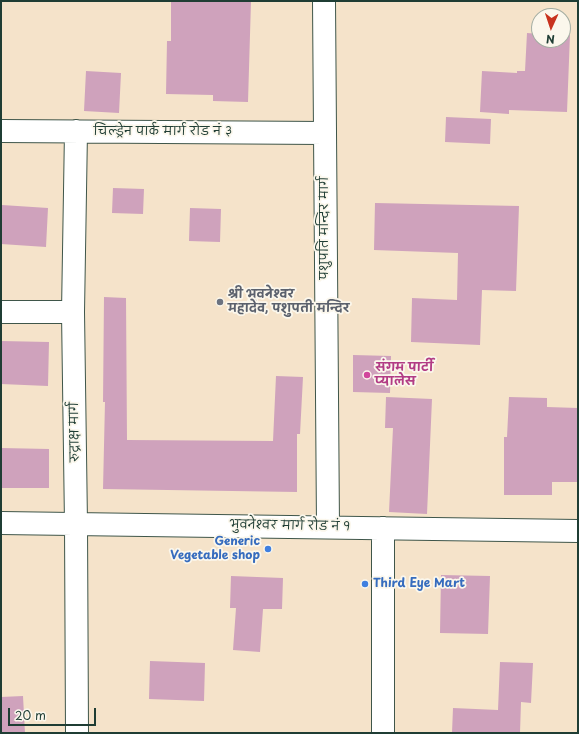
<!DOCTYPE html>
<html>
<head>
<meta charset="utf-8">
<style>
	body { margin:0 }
	#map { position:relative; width:579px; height:734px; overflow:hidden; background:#f5e3ca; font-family:"Playpen Sans",sans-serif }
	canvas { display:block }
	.frame { position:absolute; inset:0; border:2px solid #1f3d34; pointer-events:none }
	.north { position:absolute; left:531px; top:8px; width:40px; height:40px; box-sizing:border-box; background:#fbf7ec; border:1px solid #a3ada2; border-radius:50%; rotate:183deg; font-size:11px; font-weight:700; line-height:16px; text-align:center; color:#1f3d34 }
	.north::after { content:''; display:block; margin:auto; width:14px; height:18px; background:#c8321e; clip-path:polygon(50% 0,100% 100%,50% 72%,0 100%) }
	.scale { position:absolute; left:8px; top:708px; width:88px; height:18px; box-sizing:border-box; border:2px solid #1f3d34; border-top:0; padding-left:5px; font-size:12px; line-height:14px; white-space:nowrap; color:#1f3d34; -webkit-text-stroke:3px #fbf7ec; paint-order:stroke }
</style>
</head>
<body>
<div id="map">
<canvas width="579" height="734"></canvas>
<div class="frame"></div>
<div class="north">N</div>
<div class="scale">20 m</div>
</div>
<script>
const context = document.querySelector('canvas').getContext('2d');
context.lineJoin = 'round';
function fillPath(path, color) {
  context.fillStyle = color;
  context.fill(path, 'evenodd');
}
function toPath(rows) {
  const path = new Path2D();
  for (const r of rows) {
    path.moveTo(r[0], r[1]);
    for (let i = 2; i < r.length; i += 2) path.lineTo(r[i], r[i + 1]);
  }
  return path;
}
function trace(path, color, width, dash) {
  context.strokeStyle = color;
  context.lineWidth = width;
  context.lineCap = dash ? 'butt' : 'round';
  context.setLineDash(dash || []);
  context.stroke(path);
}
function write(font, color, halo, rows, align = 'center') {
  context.font = font + ' "Playpen Sans","Playpen Sans Deva",sans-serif';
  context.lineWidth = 3.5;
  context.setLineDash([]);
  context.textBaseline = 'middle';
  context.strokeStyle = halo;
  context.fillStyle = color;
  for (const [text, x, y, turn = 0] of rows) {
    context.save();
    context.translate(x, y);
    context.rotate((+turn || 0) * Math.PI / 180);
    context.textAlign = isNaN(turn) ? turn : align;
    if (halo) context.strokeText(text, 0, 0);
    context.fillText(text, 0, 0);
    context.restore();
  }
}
const building = toPath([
	[171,1,251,1,248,102,213,101,213,95,166,94,167,41,171,41],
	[527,33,539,34,539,40,563,40,563,35,570,35,567,112,509,110,509,114,480,112,482,71,517,73,517,71,525,71],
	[86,71,121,73,119,113,84,111],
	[446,117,491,119,490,144,445,142],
	[113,188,144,189,143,214,112,213],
	[375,203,519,206,516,291,482,290,480,345,411,342,412,298,457,300,458,253,374,250],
	[2,205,48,208,46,247,1,244],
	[190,208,221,209,220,242,189,241],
	[104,297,126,298,127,440,273,441,276,376,303,377,300,434,297,434,297,492,103,489,105,402,103,402],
	[1,341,49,342,48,386,1,384],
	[353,355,391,356,390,393,353,392],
	[386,397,432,399,427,514,389,512,393,428,385,428],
	[509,397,547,398,547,407,578,408,578,482,552,482,552,495,504,495,504,437,507,437],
	[1,448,49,449,49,488,1,488],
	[441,575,490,576,488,634,440,633],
	[231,576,283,578,282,609,263,609,260,652,233,650,236,608,230,608],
	[150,661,205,663,204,701,149,699],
	[500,662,533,663,531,703,521,702,520,733,452,733,453,708,498,710],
	[23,696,25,733,1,733,1,697]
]);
const minor = toPath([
	[324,1,328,527],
	[1,131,325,133],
	[76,131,73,312,76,524,77,733],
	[1,312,73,312],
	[1,523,578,531],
	[383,528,383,733]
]);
const markers = [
	[220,302,4,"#6b7280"],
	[367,375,4,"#d1479c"],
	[268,549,4,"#3f7fe0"],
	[365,584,4,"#3f7fe0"]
];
const streetNames = [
	["चिल्ड्रेन पार्क मार्ग रोड नं ३",163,132],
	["पशुपति मन्दिर मार्ग",325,228,-90],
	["रुद्राक्ष मार्ग",75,432,-91],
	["भुवनेश्वर मार्ग रोड नं १",290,526,1]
];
const worshipNames = [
	["श्री भुवनेश्वर",228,295],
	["महादेव, पशुपती मन्दिर",228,309]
];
const hotelNames = [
	["संगम पार्टी",375,368],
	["प्यालेस",375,382]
];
const shopNames = [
	["Generic",260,542],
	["Vegetable shop",260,556],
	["Third Eye Mart",373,584,"left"]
];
fillPath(building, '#cfa2bc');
trace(minor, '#3f564a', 24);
trace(minor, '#fff', 22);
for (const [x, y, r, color] of markers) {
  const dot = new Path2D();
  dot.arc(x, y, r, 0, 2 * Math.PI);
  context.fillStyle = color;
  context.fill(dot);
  trace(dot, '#fbf7ec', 1.5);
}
write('12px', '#1f3d34', '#fbf7ec', streetNames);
write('bold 12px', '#5b616d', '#fbf7ec', worshipNames, 'left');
write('bold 12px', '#b23c85', '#fbf7ec', hotelNames, 'left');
write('bold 12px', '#366cbe', '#fbf7ec', shopNames, 'right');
</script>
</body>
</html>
